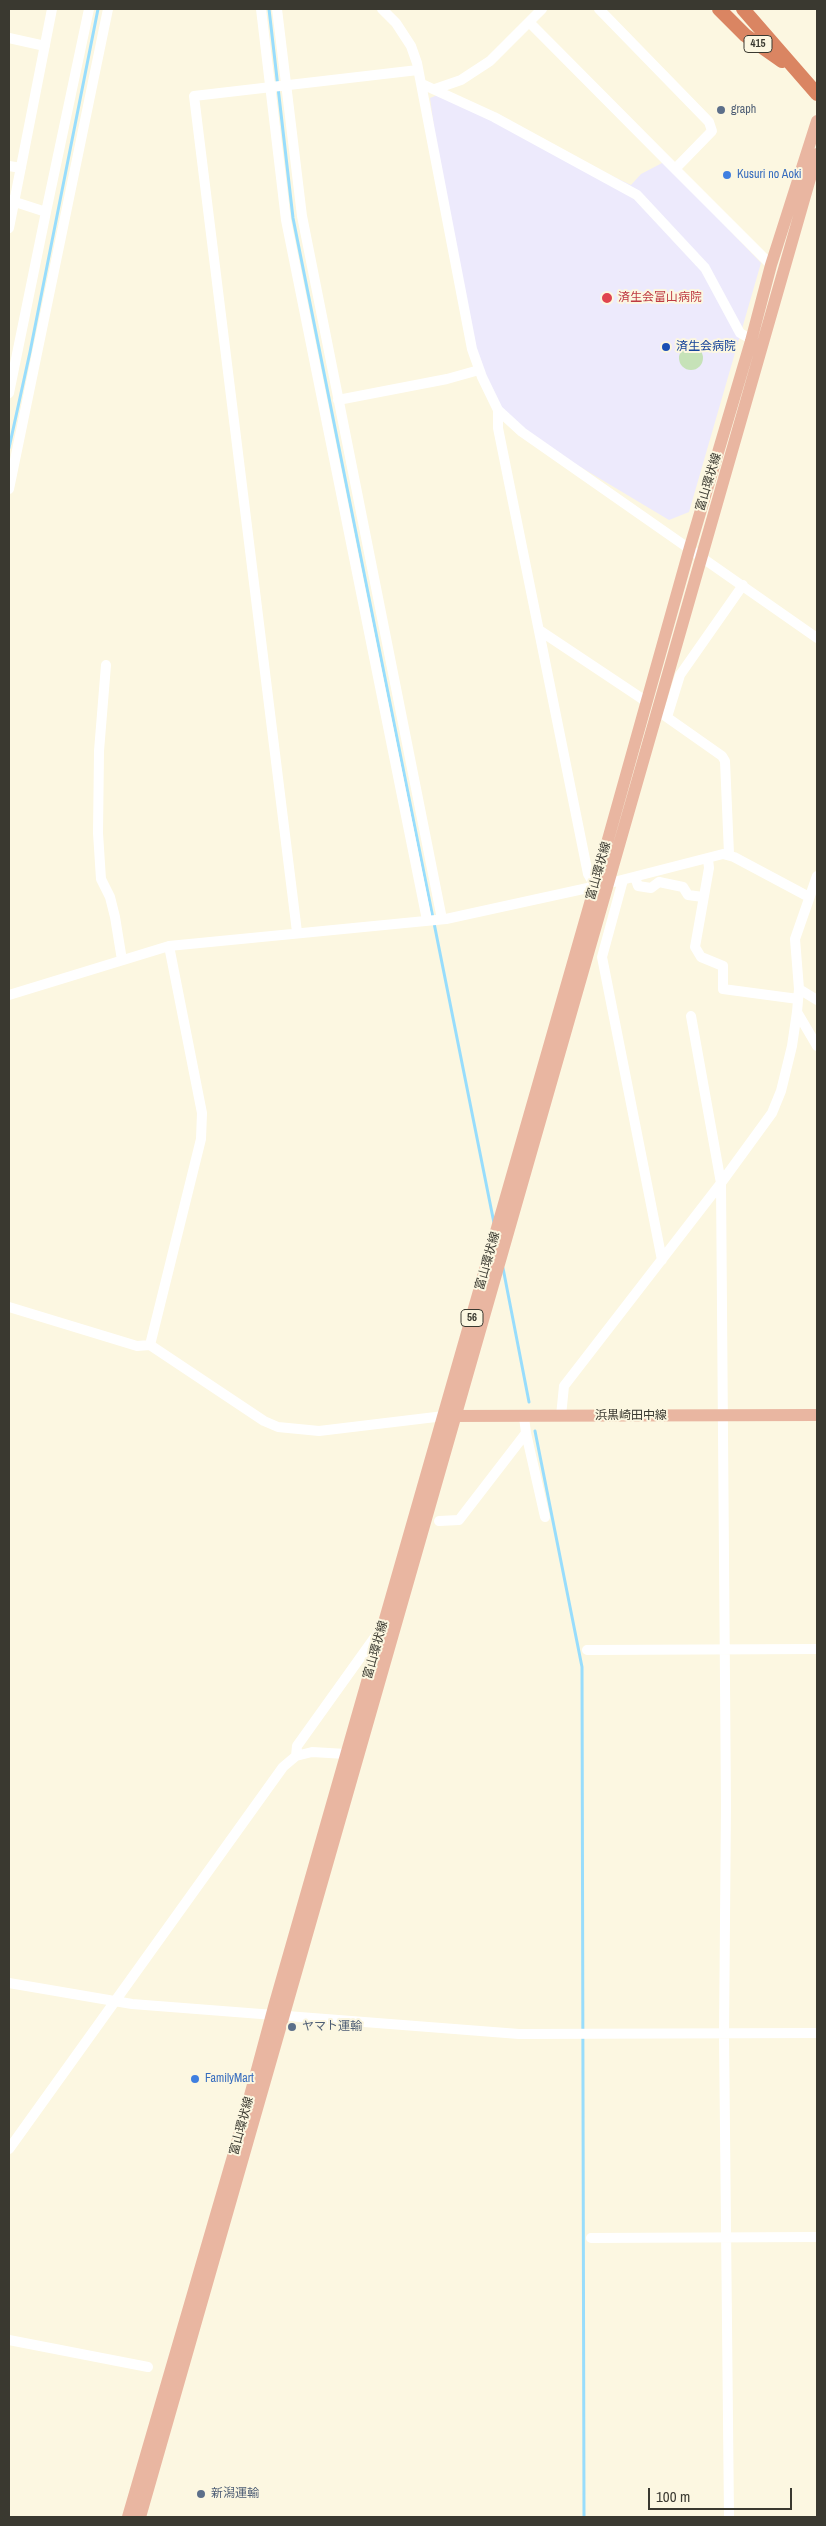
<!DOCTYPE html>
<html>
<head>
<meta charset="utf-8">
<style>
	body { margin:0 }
	#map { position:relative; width:826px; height:2526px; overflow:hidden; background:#fcf7e1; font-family:"Archivo Narrow",sans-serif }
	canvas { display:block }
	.frame { position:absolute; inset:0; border:10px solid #3a3930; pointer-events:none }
	.scale { position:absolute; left:648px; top:2488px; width:144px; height:22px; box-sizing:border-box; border:2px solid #3a3930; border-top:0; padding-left:6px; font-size:15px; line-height:18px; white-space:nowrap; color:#3a3930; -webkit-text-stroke:4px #fcf7e1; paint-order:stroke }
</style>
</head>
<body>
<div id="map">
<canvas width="826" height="2526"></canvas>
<div class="frame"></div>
<div class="scale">100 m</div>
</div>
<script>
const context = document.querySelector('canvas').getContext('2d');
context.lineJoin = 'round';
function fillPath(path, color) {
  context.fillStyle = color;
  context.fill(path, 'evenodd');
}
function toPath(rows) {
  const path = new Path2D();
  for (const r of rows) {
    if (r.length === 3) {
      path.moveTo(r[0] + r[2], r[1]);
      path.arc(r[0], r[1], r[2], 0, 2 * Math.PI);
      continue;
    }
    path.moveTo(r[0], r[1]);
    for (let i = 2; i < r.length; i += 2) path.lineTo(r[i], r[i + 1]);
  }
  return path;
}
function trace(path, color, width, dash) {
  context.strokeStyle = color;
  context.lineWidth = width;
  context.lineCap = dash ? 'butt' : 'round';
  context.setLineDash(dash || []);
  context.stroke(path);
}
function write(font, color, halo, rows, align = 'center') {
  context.font = font + ' "Archivo Narrow","Noto Sans JP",sans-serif';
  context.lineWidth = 4;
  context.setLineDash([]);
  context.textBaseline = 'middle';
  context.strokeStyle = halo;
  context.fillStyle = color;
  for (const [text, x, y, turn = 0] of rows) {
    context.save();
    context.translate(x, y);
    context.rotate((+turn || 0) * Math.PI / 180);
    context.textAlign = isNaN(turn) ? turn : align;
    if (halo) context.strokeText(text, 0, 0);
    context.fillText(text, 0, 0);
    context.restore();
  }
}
const medical = toPath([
	[440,94,631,185,641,174,664,162,761,263,689,512,669,520,522,432,498,410,482,377,444,200,430,98]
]);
const green = toPath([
	[691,358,12]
]);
const stream = toPath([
	[269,9,293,218,494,1223],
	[9,448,30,352,98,9],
	[503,1268,529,1402],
	[535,1431,582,1667,584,2517]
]);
const minor = toPath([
	[261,9,286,220,427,920],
	[277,9,302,216,442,919],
	[382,9,396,23,411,46,417,63,472,349,482,377,498,410,522,432,817,638],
	[529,22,675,169,712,131,709,122,599,9],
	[9,38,45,46],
	[422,84,494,117,637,195,705,268,740,333,758,343],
	[435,89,461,80,490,61,542,9],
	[9,166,21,168],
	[675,169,771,265],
	[9,200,46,212,89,9],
	[9,228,52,9],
	[9,393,46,212],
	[338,400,447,379,479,370],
	[498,410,498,428,588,874,595,886],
	[9,489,108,9],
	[539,630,647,702],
	[106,665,99,751,98,833,101,879,110,897,115,917,122,960],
	[658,711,722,756,725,761,729,854],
	[667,717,680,675,743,585],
	[708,859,709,868,695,947,701,957,723,966,723,989,798,999],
	[635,877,638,886,651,888,659,882,683,887,688,895,703,897],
	[623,880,602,957,662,1260],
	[297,932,194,96,418,70],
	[799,989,817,1000],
	[9,995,169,946,446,919,606,884,723,854,734,857,809,897],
	[797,1012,817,1046],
	[691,1016,721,1183,726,1806,724,2034,729,2517],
	[9,1307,137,1346,150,1345,201,1139,202,1113,169,946],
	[150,1345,264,1421,278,1427,319,1431,444,1416],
	[561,1416,564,1386,721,1183,772,1113,781,1091,792,1046,797,1012,799,989,795,939,817,876],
	[526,1433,545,1517],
	[439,1521,459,1520,526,1433,524,1417],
	[587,1650,817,1649],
	[296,1756,312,1752,346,1754],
	[9,1983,132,2004,519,2034,817,2033],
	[9,2149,283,1767,296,1756,297,1746,380,1630],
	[591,2238,817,2237],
	[9,2340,148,2367]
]);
const major = toPath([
	[447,1416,817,1415],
	[128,2517,241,2129,275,2003,595,886,690,547,751,341,771,265,817,121],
	[140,2517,817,154]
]);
const highway = toPath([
	[719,9,745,35,782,61],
	[743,9,817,94]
]);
const markers = [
	[721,110,5,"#5c6f8a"],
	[727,175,5,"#3f7fe0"],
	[607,298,6,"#e0444e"],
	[666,347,5,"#1a4fb4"],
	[292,2027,5,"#5c6f8a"],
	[195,2079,5,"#3f7fe0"],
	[201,2494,5,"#5c6f8a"]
];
const shields = [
	[758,44,28],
	[472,1318,22]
];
const shieldNames = [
	["415",758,44],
	["56",472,1318]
];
const serviceNames = [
	["graph",731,110],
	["ヤマト運輸",302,2027],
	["新潟運輸",211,2494]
];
const shopNames = [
	["Kusuri no Aoki",737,175],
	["FamilyMart",205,2079]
];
const healthNames = [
	["済生会富山病院",618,298]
];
const transitNames = [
	["済生会病院",676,347]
];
const streetNames = [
	["富山環状線",709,482,-73],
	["富山環状線",599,871,-74],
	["富山環状線",488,1261,-74],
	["浜黒崎田中線",631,1416],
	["富山環状線",376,1650,-74],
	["富山環状線",242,2126,-75]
];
fillPath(medical, '#edeafc');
fillPath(green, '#c6e2b8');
trace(stream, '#98ddfc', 3);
trace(minor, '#fff', 10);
trace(major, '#e9b6a1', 12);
trace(highway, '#da8562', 14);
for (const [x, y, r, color] of markers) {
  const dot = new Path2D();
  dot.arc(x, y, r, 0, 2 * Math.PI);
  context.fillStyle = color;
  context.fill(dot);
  trace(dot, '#fcf7e1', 2);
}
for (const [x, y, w] of shields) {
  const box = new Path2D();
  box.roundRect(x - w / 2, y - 8.5, w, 17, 4);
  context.fillStyle = '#fcf7e1';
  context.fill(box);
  trace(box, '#3a3930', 1);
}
write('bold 11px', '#3a3930', null, shieldNames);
write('12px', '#4e5e75', '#fcf7e1', serviceNames, 'left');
write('12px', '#366cbe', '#fcf7e1', shopNames, 'left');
write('12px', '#be3a42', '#fcf7e1', healthNames, 'left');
write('12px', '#164399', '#fcf7e1', transitNames, 'left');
write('12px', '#3a3930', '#fcf7e1', streetNames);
</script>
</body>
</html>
